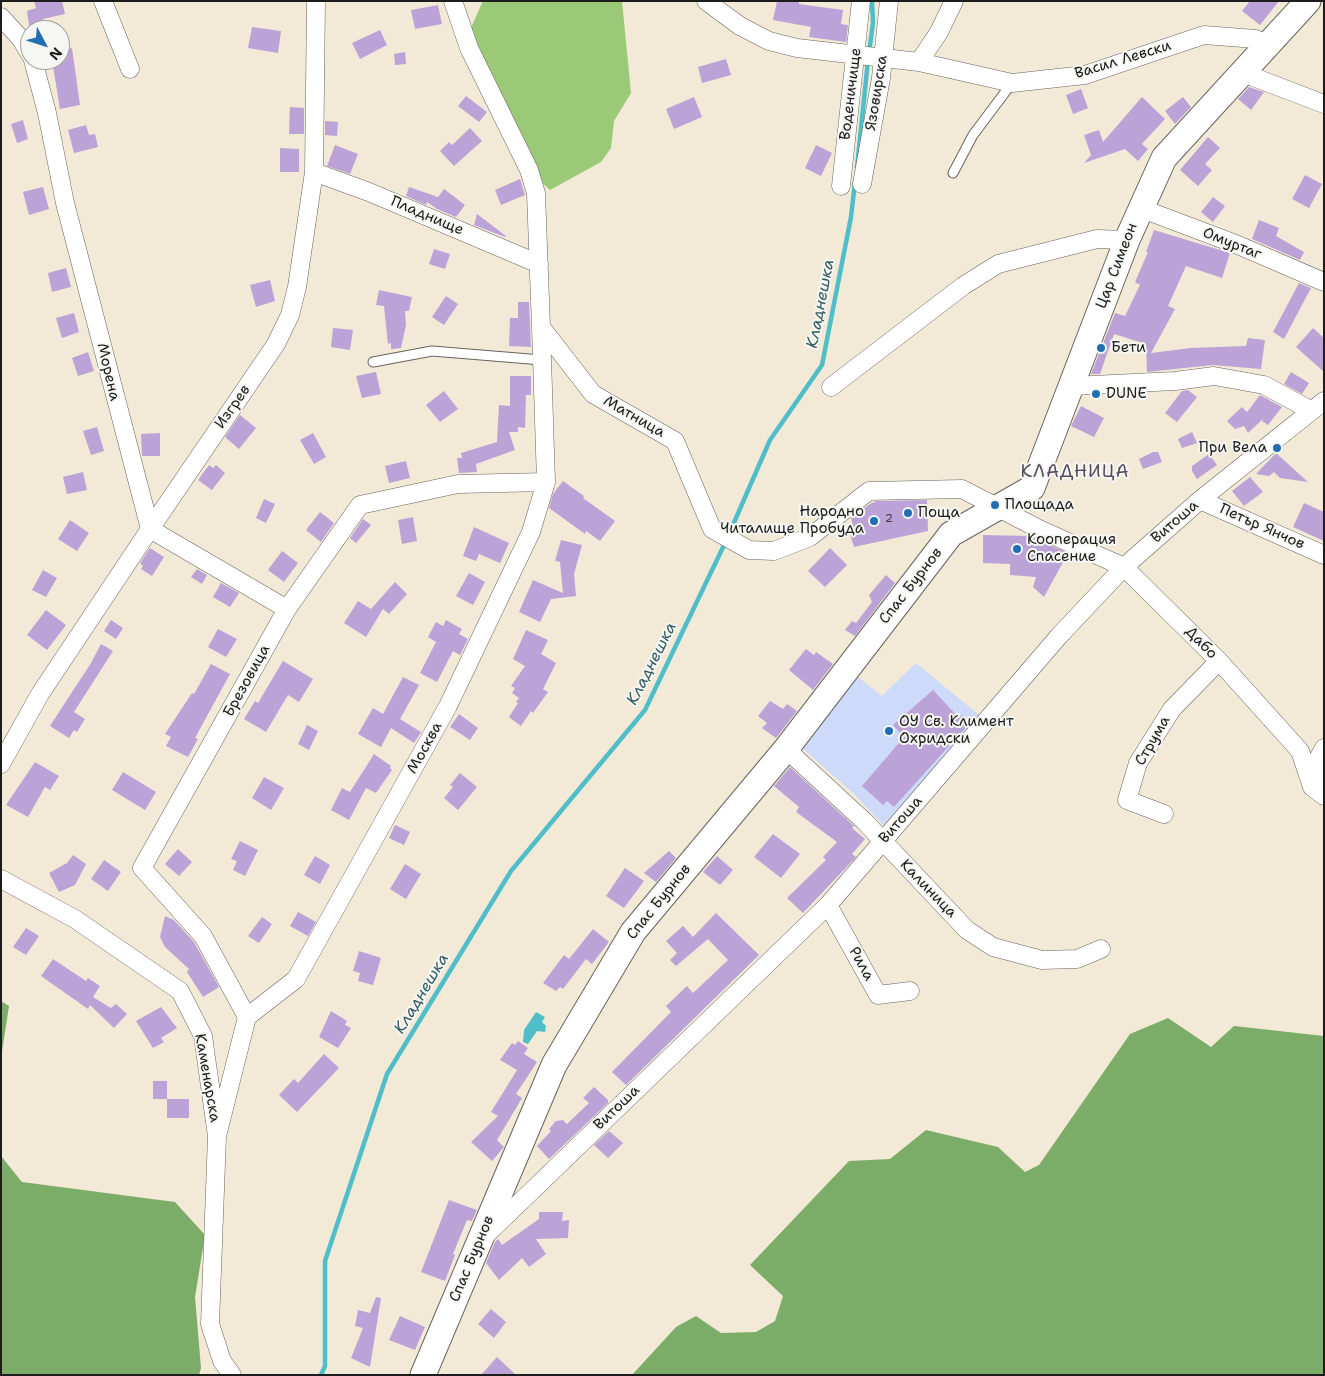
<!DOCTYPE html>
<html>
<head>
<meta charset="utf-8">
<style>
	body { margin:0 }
	#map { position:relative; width:1325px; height:1376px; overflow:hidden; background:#f3e9d7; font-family:"Shantell Sans",sans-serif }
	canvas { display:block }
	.frame { position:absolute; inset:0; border:2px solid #1c1c1c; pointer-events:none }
	.north { position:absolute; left:20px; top:20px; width:50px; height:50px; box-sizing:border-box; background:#f6f6f2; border:1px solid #9f9f9c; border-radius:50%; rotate:130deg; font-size:14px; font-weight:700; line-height:20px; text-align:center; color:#1c1c1c }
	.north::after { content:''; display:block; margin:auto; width:18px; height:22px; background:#1f6fb2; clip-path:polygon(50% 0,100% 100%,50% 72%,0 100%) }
</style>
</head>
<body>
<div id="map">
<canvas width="1325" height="1376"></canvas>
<div class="frame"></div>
<div class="north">N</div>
</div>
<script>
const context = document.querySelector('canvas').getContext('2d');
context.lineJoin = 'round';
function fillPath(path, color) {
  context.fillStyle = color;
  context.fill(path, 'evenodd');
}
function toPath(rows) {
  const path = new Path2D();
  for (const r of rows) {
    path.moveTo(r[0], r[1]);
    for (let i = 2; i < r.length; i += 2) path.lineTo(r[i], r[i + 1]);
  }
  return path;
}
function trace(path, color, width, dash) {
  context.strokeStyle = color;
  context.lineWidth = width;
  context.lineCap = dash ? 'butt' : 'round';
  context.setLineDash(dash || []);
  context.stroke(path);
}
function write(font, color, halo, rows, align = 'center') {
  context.font = font + ' "Shantell Sans",sans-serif';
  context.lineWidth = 4;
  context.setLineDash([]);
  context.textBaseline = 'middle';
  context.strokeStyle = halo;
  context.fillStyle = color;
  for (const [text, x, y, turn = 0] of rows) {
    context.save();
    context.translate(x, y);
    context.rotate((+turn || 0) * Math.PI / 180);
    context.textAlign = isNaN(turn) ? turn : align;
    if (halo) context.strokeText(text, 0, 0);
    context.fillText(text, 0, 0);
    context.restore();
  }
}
const built = toPath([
	[916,663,979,715,885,827,854,794,800,746,858,677,882,696]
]);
const green = toPath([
	[483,1,622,1,631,93,614,121,611,148,601,162,550,190,537,178,468,34]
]);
const forest = toPath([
	[1,1001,9,1006,1,1058],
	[1168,1018,1211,1047,1234,1026,1324,1036,1324,1375,632,1375,676,1327,696,1316,721,1333,756,1332,775,1321,783,1296,750,1265,849,1161,890,1159,926,1130,998,1147,1025,1172,1039,1165,1130,1034],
	[1,1156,22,1182,175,1202,205,1235,195,1297,201,1368,199,1375,1,1375]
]);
const water = toPath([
	[536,1012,545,1017,542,1022,546,1026,545,1032,537,1031,528,1044,523,1042,524,1030]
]);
const stream = toPath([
	[869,53,873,23,872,1],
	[857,167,868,60],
	[729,534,770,440,822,365,851,217,855,182],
	[321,1375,325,1366,325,1261,387,1074,511,871,645,710,726,541]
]);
const building = toPath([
	[34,1,62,1,65,14,43,19,45,28,30,32,27,11,36,8],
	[777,1,799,1,799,4,843,10,841,24,848,25,846,42,809,37,811,27,773,20],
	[1250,1,1279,1,1260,25,1242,11],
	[438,5,442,24,415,29,411,10],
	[252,27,281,31,278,53,248,48],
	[380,30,387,45,360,59,352,43],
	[72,48,80,105,60,109,52,60,60,60,60,51],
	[405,52,406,64,395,65,394,54],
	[726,59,731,75,702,83,698,67],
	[1249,87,1264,92,1251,110,1238,99],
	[1081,89,1088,108,1073,114,1066,95],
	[466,96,487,112,479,122,458,106],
	[694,97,702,117,674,129,666,109],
	[1142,97,1165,119,1142,144,1148,149,1138,161,1125,149,1084,163,1091,155,1084,135,1099,130,1103,142],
	[1183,97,1191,107,1175,124,1165,111],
	[290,107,304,108,304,134,289,134],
	[23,120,28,139,17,143,11,124],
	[325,121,338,122,337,136,325,135],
	[86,125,89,135,95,134,98,147,74,153,68,130],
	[470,128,482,141,454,166,440,151,449,142,452,145],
	[1208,137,1220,148,1205,164,1212,170,1198,186,1180,170],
	[335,145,358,154,350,174,327,166],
	[816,145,832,153,821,176,805,168],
	[280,148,299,149,299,172,280,172],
	[1305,175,1322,184,1309,208,1292,199],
	[520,179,525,195,501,205,495,190],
	[43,187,49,209,29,215,23,192],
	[409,187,438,197,444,189,465,205,456,217,437,209,427,202,426,205,406,196],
	[1213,197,1225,206,1213,222,1201,212],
	[477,214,506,236,505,237,474,225],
	[1259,220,1279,228,1276,236,1304,252,1300,260,1252,239],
	[1154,230,1230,253,1222,278,1186,266,1168,306,1175,309,1151,353,1190,348,1246,346,1248,338,1265,340,1261,369,1213,365,1147,372,1146,344,1114,334,1100,374,1091,374,1115,313,1125,316,1140,285,1135,282,1148,252,1146,252],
	[434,249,450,254,445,269,429,264],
	[66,268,71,287,52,292,48,273],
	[270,280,275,301,256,307,250,285],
	[1299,283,1311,288,1284,339,1273,332],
	[379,290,412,297,409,311,405,311,406,325,401,348,391,349,391,343,388,344,384,306,376,305],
	[446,296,458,304,444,325,432,317],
	[518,302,529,302,531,347,509,346,510,318,518,318],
	[74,313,79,332,62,338,56,318],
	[333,328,353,330,350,350,331,347],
	[1313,328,1324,338,1324,372,1296,347],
	[88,352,94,371,78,376,72,358],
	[376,372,381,394,362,398,356,376],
	[1291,372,1309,383,1302,394,1284,384],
	[510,376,531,376,531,395,526,395,525,428,518,427,518,432,509,432,515,450,476,464,477,472,459,473,457,458,462,458,461,453,497,442,499,405,510,406],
	[1188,390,1197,397,1177,422,1165,413,1182,391],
	[444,391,458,409,440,422,426,405],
	[1260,395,1282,407,1268,425,1262,421,1264,418,1248,433,1244,426,1235,429,1227,421,1242,407,1247,412],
	[1081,406,1104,418,1094,437,1071,426],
	[240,415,256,428,239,449,225,437],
	[97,427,104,451,91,455,83,431],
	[1192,432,1197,443,1182,448,1178,439],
	[160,433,160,456,142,456,141,434],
	[313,433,326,457,314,464,300,440],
	[1153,452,1158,452,1162,462,1143,469,1139,459],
	[1276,453,1308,482,1280,478,1274,472,1269,476,1256,474],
	[1209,454,1217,465,1197,479,1192,471,1192,466],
	[406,461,410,478,389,483,385,466],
	[209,465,213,468,216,465,225,473,212,490,198,480],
	[83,472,87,490,67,494,63,477],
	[1250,477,1263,492,1244,506,1232,491],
	[563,481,584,496,583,498,615,521,600,541,586,531,585,534,549,508,553,494],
	[264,499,275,504,266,523,256,518],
	[927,500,928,531,854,547,848,528,853,526,851,518,870,504,876,501],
	[1304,503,1324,512,1324,541,1293,527],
	[320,512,334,523,321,542,306,530],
	[413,517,417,541,402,544,398,520],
	[363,519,371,525,356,543,350,538],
	[70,520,89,533,77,551,58,539],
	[474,527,509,543,500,563,479,554,476,561,463,556],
	[983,535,1029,536,1068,553,1044,597,1033,587,1036,577,1010,575,1010,564,983,563],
	[561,540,582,545,574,574,576,596,551,599,540,622,519,612,533,580,563,593,560,562,555,561],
	[150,548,164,557,152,576,141,569,143,566,140,563],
	[830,548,847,565,825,587,808,571],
	[282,551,298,563,284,582,268,570],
	[197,569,207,575,202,584,191,577],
	[43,570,57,578,46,597,32,590],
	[469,573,485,582,473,605,456,596],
	[886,575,895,583,855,636,845,630,852,621,856,623,872,602,869,595],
	[395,582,407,594,389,614,383,609,366,637,344,623,358,601,371,609],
	[221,583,239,593,230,607,213,597],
	[46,610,66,625,47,650,27,635],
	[111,620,123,628,116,639,104,631],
	[446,620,462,629,459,634,468,639,460,655,453,651,437,682,420,673,436,642,428,637,436,622,443,626],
	[218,629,237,639,226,657,208,647],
	[526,630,548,640,541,654,556,663,543,689,548,692,533,713,531,711,521,726,509,717,518,703,516,702,519,698,512,693,515,688,511,686,525,666,513,659],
	[101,644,113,651,74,712,85,719,77,732,74,730,69,738,50,726,91,663],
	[806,649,814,655,816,652,833,664,813,690,789,670],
	[283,661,313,679,299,702,288,695,266,732,244,719,255,701,258,703],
	[211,664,230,674,195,738,198,739,188,757,166,746,171,737,165,734,192,693,194,694],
	[403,677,419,685,400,719,421,732,414,743,391,728,381,747,358,734,373,708,383,714],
	[933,690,959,718,962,715,969,724,894,807,887,801,883,805,862,786,904,737,893,725],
	[770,701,783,709,787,704,797,711,776,738,762,728,767,723,758,716],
	[459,714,478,728,470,740,450,727],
	[307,725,318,731,309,750,298,744],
	[374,754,391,766,390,768,392,770,376,793,366,788,349,820,331,810,342,788,350,792],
	[35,762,59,776,50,790,45,787,28,817,6,805],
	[790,767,854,826,852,828,865,839,852,854,856,857,803,913,787,898,826,860,823,857,837,842,796,812,799,807,774,786],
	[123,772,156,792,145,810,112,790],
	[460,773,477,787,458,810,444,798,453,787,450,785],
	[264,777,284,788,271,810,252,798],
	[395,825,410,832,404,845,389,838],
	[773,834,800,854,781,878,754,857],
	[240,841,258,850,245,876,233,870,237,861,231,859],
	[178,849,192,862,179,876,165,864],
	[669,851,676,858,656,882,644,873],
	[73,855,86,864,75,885,59,892,49,873,67,863],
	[315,856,330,865,320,884,304,875],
	[717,856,733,870,720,885,703,872],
	[104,860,121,872,108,891,91,879],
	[405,864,421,874,406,899,390,889],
	[625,868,644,881,624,908,606,896],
	[298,912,316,922,308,936,290,926],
	[716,913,759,955,626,1085,612,1072,671,1012,666,1006,687,986,693,993,728,960,708,939,676,966,670,960,677,953,666,941,683,926,693,937],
	[165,916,174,920,194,942,219,987,203,997,187,972,189,969,165,947,160,937],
	[262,917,272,924,259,943,248,936],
	[26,928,39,936,26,955,13,947],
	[593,929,609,942,592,964,586,959,563,989,560,987,556,991,543,983,564,955,569,959],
	[359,951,381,958,373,985,358,981,360,973,353,971],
	[53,959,86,981,88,978,100,986,93,997,111,1008,116,1004,127,1014,114,1028,90,1005,88,1009,41,976],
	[161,1007,177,1028,161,1038,164,1042,153,1048,136,1021],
	[331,1011,347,1021,345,1025,351,1028,338,1048,319,1037],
	[518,1041,528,1048,524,1054,537,1062,516,1094,522,1098,497,1140,504,1147,492,1161,471,1142,498,1116,491,1112,517,1070,500,1060,512,1043,515,1045],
	[324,1054,339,1068,297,1112,279,1095,294,1079,298,1083],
	[153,1081,167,1081,167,1099,153,1099],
	[594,1087,608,1100,608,1103,549,1159,537,1146,551,1131,549,1129,556,1121,563,1120,567,1124,589,1103,583,1098],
	[167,1099,189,1099,189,1118,167,1118],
	[609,1131,623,1143,608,1158,594,1145],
	[449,1200,477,1210,472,1221,467,1220,453,1254,455,1255,445,1281,421,1272],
	[539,1212,563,1212,562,1221,569,1220,568,1238,536,1239,546,1254,529,1267,522,1258,499,1280,486,1263,495,1242,498,1239,502,1245,539,1219],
	[376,1297,381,1298,370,1367,351,1358,363,1328,355,1326,358,1310,370,1313],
	[491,1309,506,1322,494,1338,478,1324],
	[400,1316,425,1327,415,1350,389,1340],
	[497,1357,516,1375,481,1375]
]);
const lane = toPath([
	[953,173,973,135,1012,83],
	[373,362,432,351,542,360]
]);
const street = toPath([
	[103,1,130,69],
	[453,1,469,48,529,170,536,193,541,327,593,394,675,441,712,529,749,550,774,551,810,537,869,491,962,489,1041,530,1124,567,1219,661,1300,751,1312,787,1324,796],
	[706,1,740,26,769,41,797,48,919,62,939,32,954,1],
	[1,17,21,39,30,54],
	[33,60,47,113,65,203,150,529,287,609],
	[919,62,1012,83,1085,75,1204,35,1256,39,1267,46],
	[1243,73,1324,104],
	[314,172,369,192,539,264],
	[862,184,881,78,889,1],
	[841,186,861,1],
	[1140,208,1238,245,1324,282],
	[1072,386,1175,381,1214,376,1264,385,1312,411],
	[831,387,963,286,998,264,1097,239,1127,240],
	[1200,500,1324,555],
	[786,749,864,821,967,930,993,947,1042,960,1077,959,1101,949],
	[1,764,40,694,150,529,276,344,290,315,297,287,314,172,316,1],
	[1322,784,1314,766,1324,748],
	[1164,814,1127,800,1138,763,1172,709,1219,661],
	[1,879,75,919,180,991,203,1036,217,1136,210,1324,222,1361,232,1375],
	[828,905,878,995,910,991],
	[247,1017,203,936,142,868,287,609,360,505,458,484,546,482],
	[217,1136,247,1017,296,979,448,706,531,532,546,482,541,327],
	[486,1235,828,905,1059,636,1124,567,1200,500,1324,401]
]);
const secondary = toPath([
	[423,1375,554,1065,633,932,786,749,951,534,1032,488,1127,240,1164,158,1308,1]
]);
const markers = [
	[1101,348,5,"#1f6fb2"],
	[1096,394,5,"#1f6fb2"],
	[1277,448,5,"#1f6fb2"],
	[995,505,5,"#1f6fb2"],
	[908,513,5,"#1f6fb2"],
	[874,521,5,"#1f6fb2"],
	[1017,549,5,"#1f6fb2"],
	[889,731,5,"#1f6fb2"]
];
const numberNames = [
	["2",889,519]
];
const streetNames = [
	["Васил Левски",1123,60,-17],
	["Язовирска",877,93,-81],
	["Воденичище",851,94,-83],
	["Пладнище",427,216,23],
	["Омуртаг",1232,244,22],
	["Цар Симеон",1117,266,-69],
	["Морена",108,372,77],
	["Изгрев",233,407,-55],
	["Матница",634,417,30],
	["Витоша",1175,522,-41],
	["Петър Янчов",1262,527,24],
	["Спас Бурнов",911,586,-52],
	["Дабо",1201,643,46],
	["Брезовица",247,681,-61],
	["Струма",1153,741,-60],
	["Москва",425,748,-61],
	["Витоша",901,820,-49],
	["Калиница",928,889,46],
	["Спас Бурнов",659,902,-51],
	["Рила",861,964,61],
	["Каменарска",207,1078,80],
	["Витоша",617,1108,-44],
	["Спас Бурнов",472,1259,-67]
];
const poiNames = [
	["Бети",1111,348],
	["DUNE",1106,394],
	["При Вела",1267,448,"right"],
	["Площада",1005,505],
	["Народно",864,512,"right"],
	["Читалище Пробуда",864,529,"right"],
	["Поща",918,513],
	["Кооперация",1027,540],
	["Спасение",1027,557],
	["ОУ Св. Климент",899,722],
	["Охридски",899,739]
];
const waterNames = [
	["Кладнешка",821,304,-79],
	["Кладнешка",652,664,-63],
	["Кладнешка",422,994,-59]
];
const quarterNames = [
	["КЛАДНИЦА",1075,472]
];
fillPath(built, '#cedafa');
fillPath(green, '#9bc977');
fillPath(forest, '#7cad68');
fillPath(water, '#50bec8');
trace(stream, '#50bec8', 4.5);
fillPath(building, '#bca3d7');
trace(lane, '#67645d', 11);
trace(street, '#67645d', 19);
trace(secondary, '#67645d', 27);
trace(lane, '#fff', 9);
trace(street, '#fff', 18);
trace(secondary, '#fff', 25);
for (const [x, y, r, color] of markers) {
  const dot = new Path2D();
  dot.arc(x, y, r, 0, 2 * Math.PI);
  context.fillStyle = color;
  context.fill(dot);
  trace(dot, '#f6f6f2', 2);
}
write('12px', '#443e4b', null, numberNames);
write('15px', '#1c1c1c', '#f6f6f2', streetNames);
write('15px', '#1c1c1c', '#f6f6f2', poiNames, 'left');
write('italic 16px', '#315d61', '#f6f6f2', waterNames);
context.letterSpacing = '1px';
write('18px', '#544b5d', '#f6f6f2', quarterNames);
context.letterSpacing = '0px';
</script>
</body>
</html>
